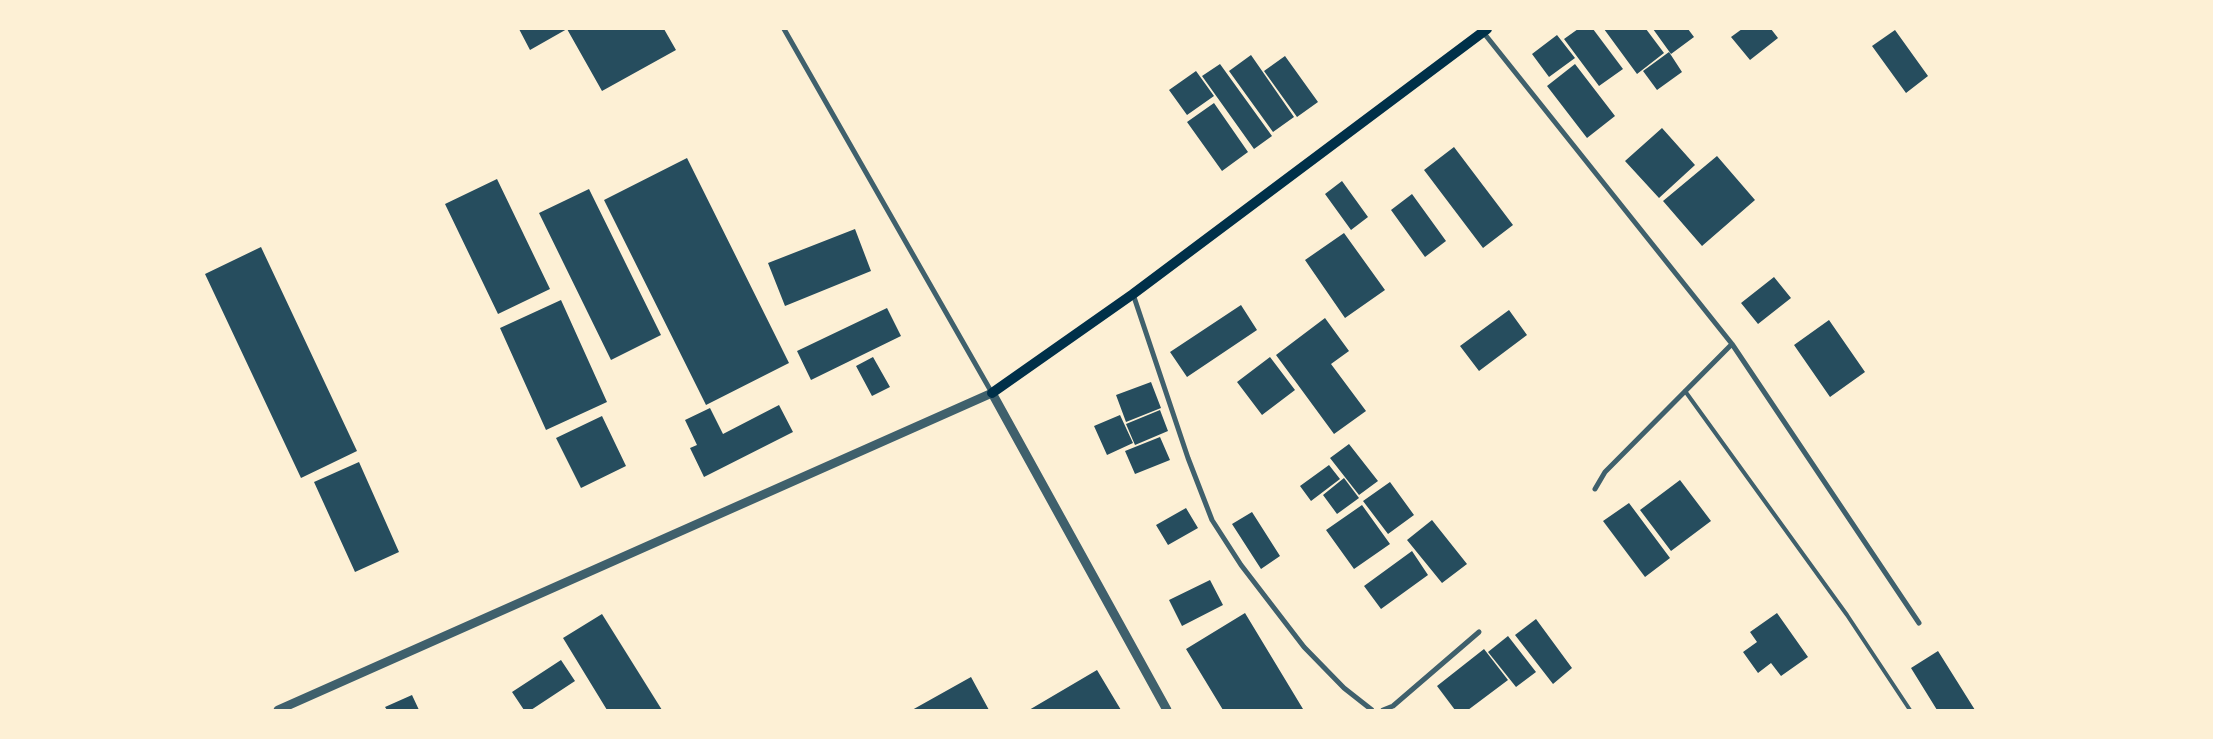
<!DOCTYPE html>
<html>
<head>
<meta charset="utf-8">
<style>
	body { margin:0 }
	#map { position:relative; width:2213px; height:739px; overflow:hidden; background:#fdf0d5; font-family:"Varela Round",sans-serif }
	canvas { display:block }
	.frame { position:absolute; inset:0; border:30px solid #fdf0d5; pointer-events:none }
</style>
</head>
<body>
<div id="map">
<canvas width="2213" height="739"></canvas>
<div class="frame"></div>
</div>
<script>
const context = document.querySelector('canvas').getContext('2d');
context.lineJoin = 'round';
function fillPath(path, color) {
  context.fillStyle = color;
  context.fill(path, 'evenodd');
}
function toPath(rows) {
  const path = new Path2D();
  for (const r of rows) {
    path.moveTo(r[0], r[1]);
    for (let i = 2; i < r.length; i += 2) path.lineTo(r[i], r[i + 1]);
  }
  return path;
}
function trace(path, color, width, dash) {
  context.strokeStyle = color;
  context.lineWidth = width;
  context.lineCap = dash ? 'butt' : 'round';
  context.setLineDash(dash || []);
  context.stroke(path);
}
const building = toPath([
	[519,29,664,29,676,50,602,91,567,29,530,50],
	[1578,29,1593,29,1623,69,1599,86,1564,39],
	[1604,29,1646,29,1664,53,1637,74],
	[1653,29,1688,29,1694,37,1671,54],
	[1742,29,1771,29,1778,38,1750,60,1731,37],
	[1895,30,1928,76,1906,93,1872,46],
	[1557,35,1575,58,1549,77,1532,54],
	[1669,52,1682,72,1657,90,1643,71],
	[1251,55,1294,117,1273,132,1229,71],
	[1285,56,1318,102,1297,117,1264,71],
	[1220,64,1272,136,1254,149,1202,76],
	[1575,64,1615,116,1587,138,1547,86],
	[1196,71,1214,96,1187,115,1169,90],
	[1214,103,1248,152,1222,171,1187,122],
	[1662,128,1695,165,1659,198,1625,161],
	[1454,147,1513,225,1483,248,1424,170],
	[1717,156,1755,200,1702,246,1663,201],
	[687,158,789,363,706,405,604,200],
	[497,179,550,289,498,314,445,204],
	[1342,181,1368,217,1351,230,1325,194],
	[589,189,661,335,611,360,539,213],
	[1412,194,1446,241,1425,257,1391,210],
	[855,229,871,271,785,306,768,263],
	[1344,233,1385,290,1345,318,1305,260],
	[261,247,357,451,301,478,205,274],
	[1774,277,1791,298,1758,324,1741,303],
	[561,300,607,402,546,430,500,328],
	[1241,305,1257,330,1187,377,1170,352],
	[887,308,901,336,811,380,797,351],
	[1509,310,1527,335,1479,371,1460,346],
	[1325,318,1349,351,1331,364,1366,411,1334,434,1276,355],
	[1829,320,1865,372,1830,397,1794,345],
	[873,357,890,387,872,396,856,366],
	[1270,357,1295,390,1262,415,1237,382],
	[1151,382,1161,408,1126,422,1116,395],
	[779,405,793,432,704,477,690,448,697,445,685,420,710,408,723,434],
	[1160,410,1168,431,1135,445,1126,424],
	[1120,415,1133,443,1107,455,1094,426],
	[602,416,626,466,581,488,556,438],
	[1160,437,1170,460,1135,474,1125,451],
	[1349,444,1378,481,1359,495,1330,458],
	[359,462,399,552,355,572,314,482],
	[1329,465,1340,479,1311,501,1300,486],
	[1344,478,1359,498,1337,514,1323,495],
	[1680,480,1711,521,1671,551,1640,510],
	[1390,482,1414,515,1388,534,1363,501],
	[1629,503,1670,558,1645,577,1603,521],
	[1362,505,1390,544,1354,569,1326,530],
	[1186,508,1198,528,1168,545,1156,525],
	[1252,512,1280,556,1261,569,1232,524],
	[1432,520,1467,564,1442,583,1407,540],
	[1412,551,1428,575,1381,609,1364,586],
	[1210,580,1223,605,1182,626,1169,600],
	[1245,613,1303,709,1301,710,1223,710,1186,649],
	[1777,613,1808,657,1781,676,1771,663,1758,673,1743,652,1757,642,1750,632],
	[602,614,662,710,607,710,563,638],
	[1536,619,1572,668,1553,684,1515,635],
	[1508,636,1536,672,1516,687,1488,652],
	[1484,649,1508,680,1468,710,1455,710,1437,686],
	[1938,651,1975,710,1937,710,1911,668],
	[561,660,575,681,531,710,524,710,512,692],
	[1097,670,1121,710,1029,710],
	[971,677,989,710,912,710],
	[412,695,419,710,387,710,385,707]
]);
const service = toPath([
	[1685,391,1847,615,1910,710]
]);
const minor = toPath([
	[784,29,992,393],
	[1483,32,1732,344,1919,623],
	[1133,294,1188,458,1212,520,1241,565,1304,647,1344,688,1372,710],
	[1595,489,1605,472,1732,344],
	[1383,710,1393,706,1479,632]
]);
const tertiary = toPath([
	[278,710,992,393,1167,710]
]);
const secondary = toPath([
	[992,393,1133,294,1487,29]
]);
fillPath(building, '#264d5e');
trace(service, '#3f606c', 4);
trace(minor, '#3f606c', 5);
trace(tertiary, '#3f606c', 9);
trace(secondary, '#003049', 10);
</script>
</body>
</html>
